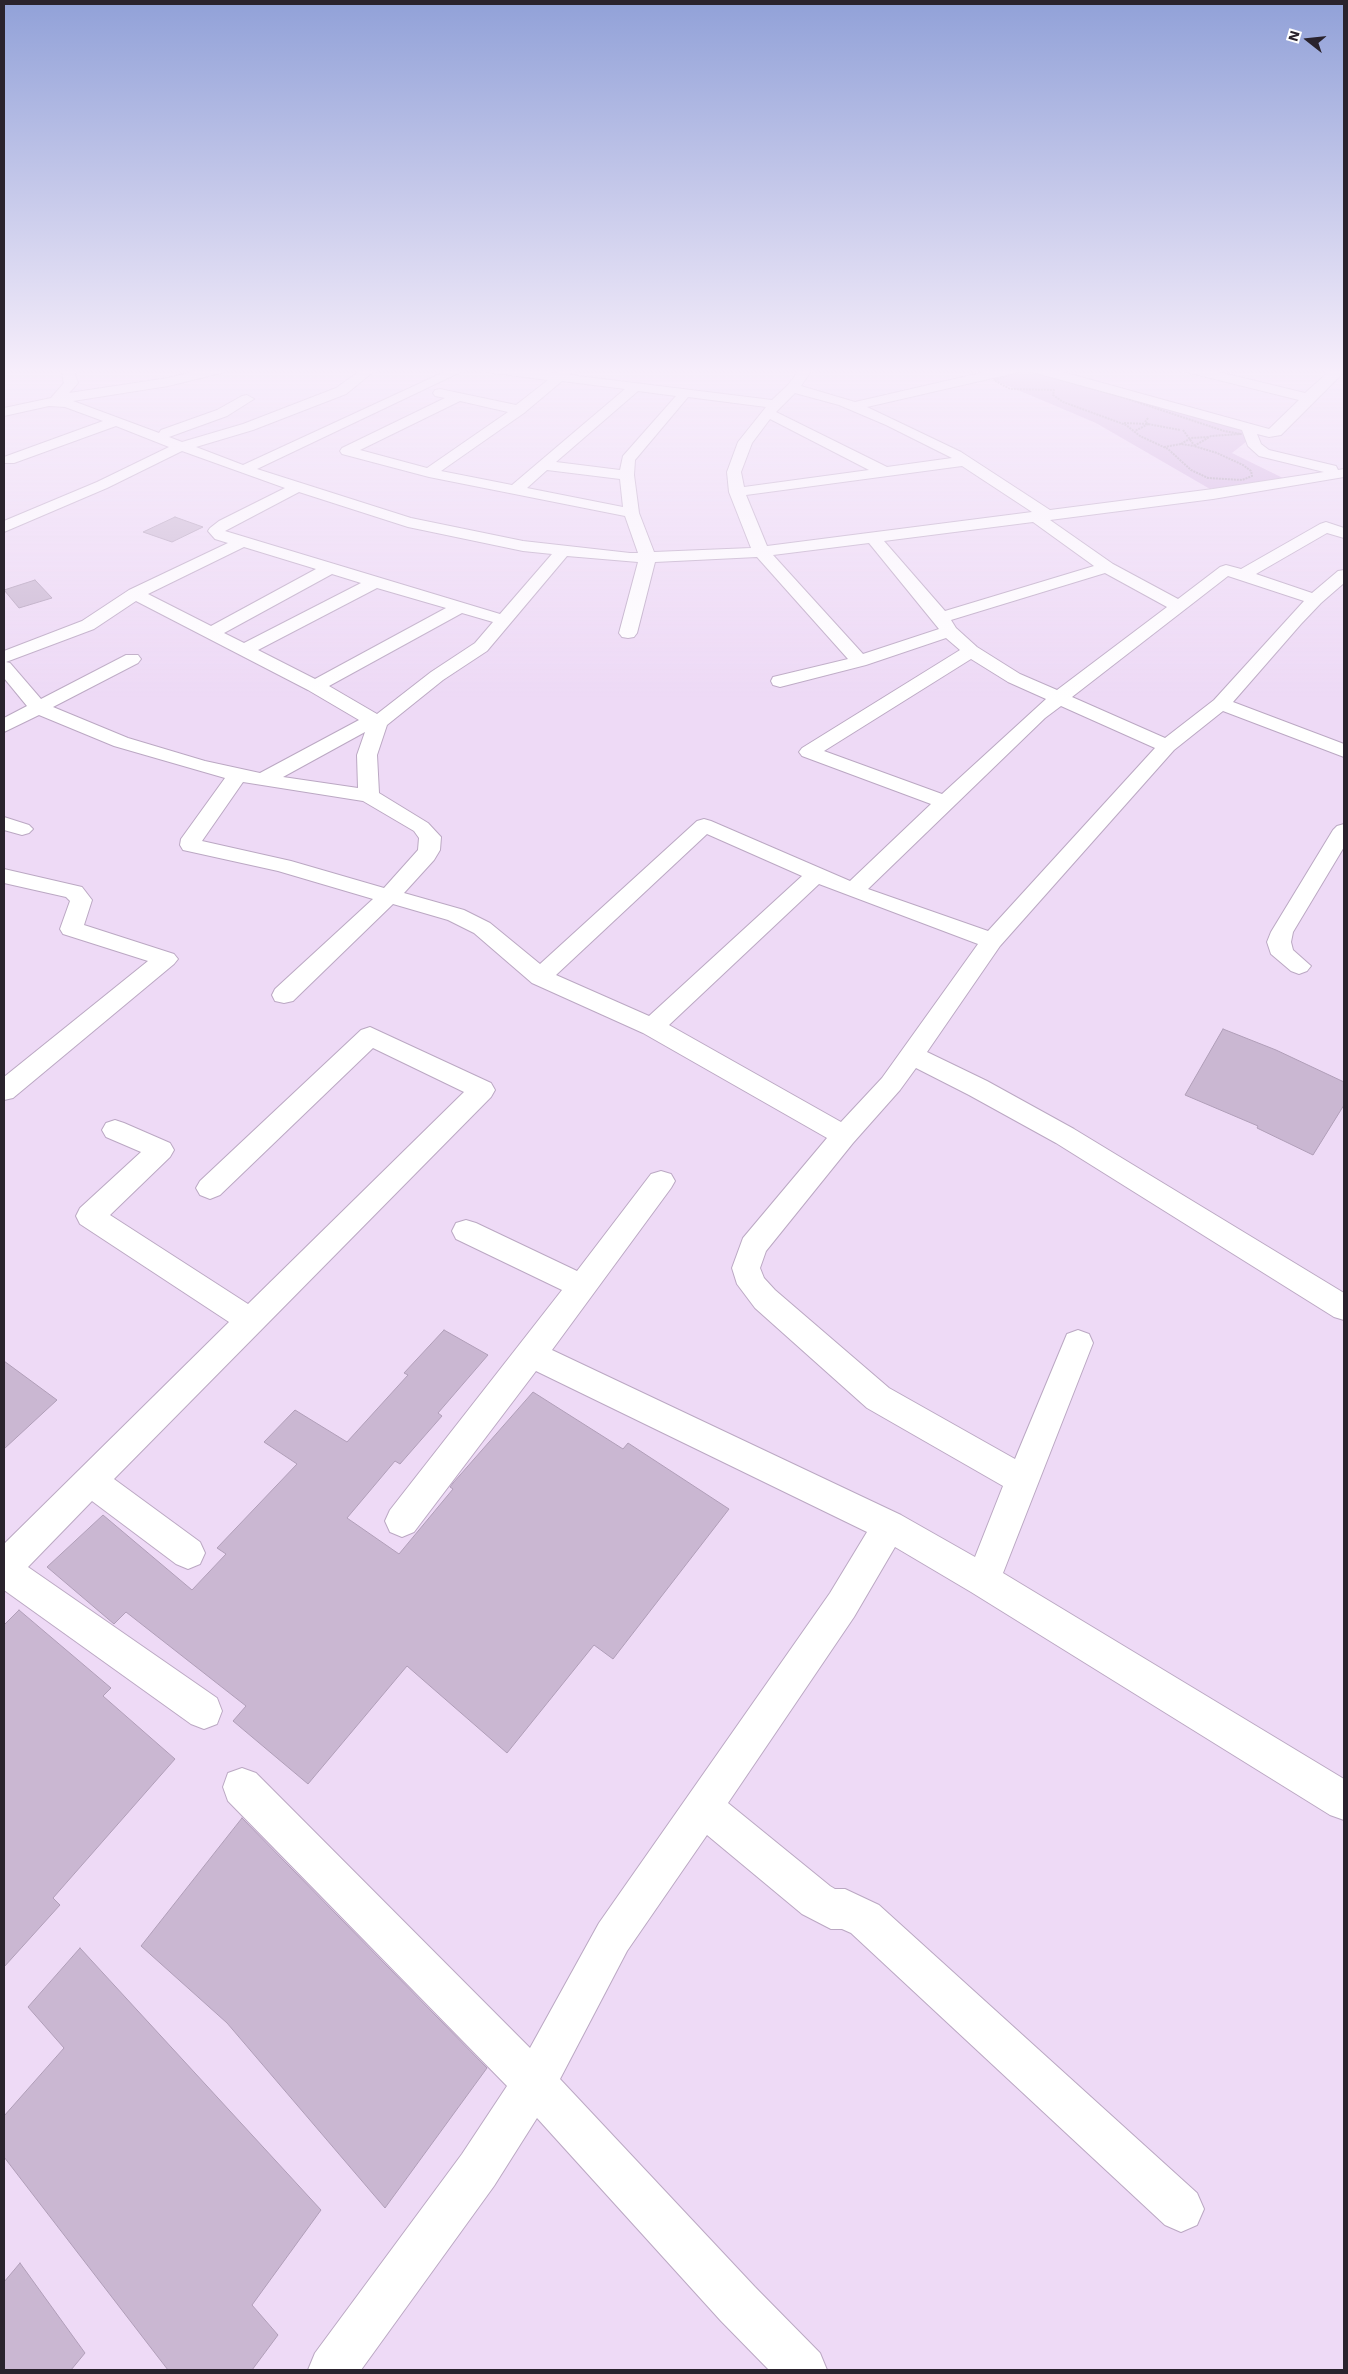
<!DOCTYPE html>
<html>
<head>
<meta charset="utf-8">
<style>
	body { margin:0 }
	#map { position:relative; width:1348px; height:2374px; overflow:hidden; background:#eedaf6; font-family:"Work Sans",sans-serif }
	canvas { display:block }
	.frame { position:absolute; inset:0; border:5px solid #2a232d; pointer-events:none }
	.north { position:absolute; left:1283px; top:15px; width:50px; height:50px; -webkit-text-stroke:4px #fff; paint-order:stroke; rotate:286deg; font-size:14px; font-weight:700; line-height:20px; text-align:center; color:#2a232d }
	.north::after { content:''; display:block; margin:auto; width:18px; height:22px; background:#2a232d; clip-path:polygon(50% 0,100% 100%,50% 72%,0 100%) }
</style>
</head>
<body>
<div id="map">
<canvas width="1348" height="2374"></canvas>
<div class="frame"></div>
<div class="north">N</div>
</div>
<script>
const context = document.querySelector('canvas').getContext('2d');
context.lineJoin = 'round';
function fillPath(path, color) {
  context.fillStyle = color;
  context.fill(path, 'evenodd');
}
function toPath(rows) {
  const path = new Path2D();
  for (const r of rows) {
    path.moveTo(r[0], r[1]);
    for (let i = 2; i < r.length; i += 2) path.lineTo(r[i], r[i + 1]);
  }
  return path;
}
function trace(path, color, width, dash) {
  context.strokeStyle = color;
  context.lineWidth = width;
  context.lineCap = dash ? 'butt' : 'round';
  context.setLineDash(dash || []);
  context.stroke(path);
}
const green = toPath([
	[1025,370,1256,434,1232,453,1283,478,1210,489,1096,423,994,380]
]);
const building = toPath([
	[175,517,203,527,172,542,143,532,175,517],
	[35,580,52,598,19,608,4,590,35,580],
	[1223,1029,1276,1050,1344,1082,1344,1105,1313,1155,1257,1128,1258,1126,1185,1095,1223,1029],
	[444,1330,488,1355,438,1413,442,1416,400,1464,395,1461,347,1518,399,1554,453,1489,450,1487,453,1483,533,1392,623,1449,628,1443,729,1509,613,1659,594,1645,507,1753,407,1666,308,1784,233,1721,246,1706,126,1612,114,1624,47,1567,103,1515,192,1590,226,1554,217,1548,297,1464,264,1442,295,1410,347,1442,408,1375,404,1373,444,1330],
	[4,1361,57,1400,4,1449,4,1361],
	[19,1610,111,1688,103,1696,175,1759,53,1898,60,1905,4,1967,4,1625,19,1610],
	[242,1818,487,2068,385,2208,227,2023,141,1946,242,1818],
	[80,1948,321,2210,252,2305,278,2335,252,2370,168,2370,4,2157,4,2116,64,2048,28,2007,80,1948],
	[20,2263,85,2353,71,2370,4,2370,4,2282,20,2263]
]);
const path = toPath([
	[1025,370,1122,397,1224,431,1241,434,1211,436,1194,446,1217,453,1243,465,1251,471,1252,476,1242,480,1208,478,1191,470,1168,449,1140,436,1126,425,1063,402,1053,395,1054,390,1010,389,994,380,1025,370],
	[1148,418,1145,422,1148,424,1180,430],
	[1124,423,1148,424,1135,431],
	[1183,430,1194,445],
	[1181,444,1191,438,1209,437],
	[1164,447,1181,444,1194,446]
]);
const minor = toPath([
	[61,368,73,368,78,383,69,393,168,378,209,368,226,368,225,372,168,386,73,401,159,433,161,430,217,410,242,396,247,395,254,399,227,416,169,437,182,442,243,424,336,388,364,368,378,368,346,394,253,430,196,447,243,465,453,368,469,368,257,469,411,518,523,541,630,553,638,553,625,516,429,477,342,454,340,451,342,448,445,398,435,396,433,393,435,390,440,389,516,405,548,380,486,372,480,368,517,368,556,373,561,368,569,368,572,371,570,375,772,400,788,385,801,368,813,368,801,386,855,402,1002,368,1025,368,1019,372,867,407,961,452,1050,510,1213,489,1324,472,1259,456,1248,446,1242,430,1029,371,1028,368,1048,368,1269,429,1299,400,1182,371,1181,368,1202,368,1305,393,1333,368,1344,368,1344,372,1281,435,1269,437,1257,434,1261,444,1269,450,1336,466,1338,470,1344,469,1344,477,1213,499,1050,520,1113,564,1178,599,1220,567,1226,565,1241,569,1320,524,1326,522,1344,528,1344,538,1327,533,1256,574,1312,593,1338,571,1344,570,1344,583,1321,603,1301,624,1233,702,1344,744,1344,757,1223,711,1174,750,1000,946,927,1052,987,1081,1074,1129,1344,1293,1344,1320,1334,1317,1056,1143,969,1095,916,1068,900,1090,853,1143,766,1251,760,1268,764,1278,775,1290,889,1388,1015,1459,1067,1334,1078,1330,1089,1334,1093,1343,1003,1573,1344,1779,1344,1820,1330,1815,971,1592,895,1547,854,1617,728,1803,830,1886,835,1889,845,1889,879,1905,1197,2193,1204,2209,1197,2225,1181,2232,1165,2225,851,1933,842,1929,831,1929,802,1914,707,1835,627,1951,560,2079,755,2287,820,2353,827,2370,769,2370,721,2321,537,2118,494,2186,361,2370,308,2370,315,2353,462,2154,507,2086,228,1801,223,1787,228,1773,242,1768,256,1773,530,2048,599,1923,830,1593,867,1532,536,1371,414,1532,402,1537,390,1532,385,1521,390,1510,562,1290,456,1239,452,1231,456,1223,466,1220,476,1223,577,1271,651,1174,661,1171,671,1174,675,1181,671,1188,552,1350,901,1515,975,1557,1003,1486,867,1408,755,1308,737,1284,732,1268,743,1238,827,1138,643,1033,532,983,474,933,448,920,393,904,293,1001,284,1003,275,1001,272,995,275,989,373,899,278,871,183,850,180,845,181,839,225,778,114,746,39,715,4,732,4,718,27,706,4,678,4,651,82,621,129,590,228,543,215,539,208,531,210,528,219,521,285,488,182,451,107,488,4,532,4,521,97,482,169,447,116,426,14,463,4,463,4,457,103,421,65,407,49,406,4,416,4,408,51,398,64,383,61,368],
	[562,381,625,389,512,485,441,471,524,413,562,381],
	[638,391,676,396,623,456,620,470,556,462,638,391],
	[795,393,839,405,886,425,952,458,887,467,776,412,795,393],
	[688,397,766,407,738,442,727,472,729,492,751,548,654,552,639,513,634,475,635,460,688,397],
	[460,401,508,412,427,468,360,450,460,401],
	[770,419,869,470,744,487,741,472,752,443,770,419],
	[962,466,1032,512,767,546,746,495,962,466],
	[547,470,620,479,623,507,527,488,547,470],
	[299,492,408,527,523,551,552,554,500,614,225,531,299,492],
	[1033,522,1094,566,945,611,884,541,1033,522],
	[869,543,939,629,863,654,773,555,869,543],
	[244,547,316,569,211,626,148,594,244,547],
	[567,556,638,562,619,633,622,637,628,638,634,637,637,633,655,562,757,557,848,659,773,677,771,681,773,685,780,687,866,665,946,638,960,650,802,748,799,752,802,756,931,804,850,881,711,821,704,819,697,821,540,964,490,923,464,910,404,893,434,860,440,850,441,837,428,823,379,793,377,755,387,725,443,680,487,651,567,556],
	[1105,573,1167,607,1057,690,1020,674,977,647,956,628,951,620,1105,573],
	[332,574,361,583,244,643,224,633,332,574],
	[1228,576,1304,601,1214,700,1165,738,1072,697,1228,576],
	[377,588,446,608,315,679,258,650,377,588],
	[136,601,308,690,359,720,260,773,205,761,128,738,53,707,138,663,141,659,138,655,126,655,41,699,10,663,6,662,94,629,136,601],
	[462,613,493,622,475,643,431,672,377,714,329,686,462,613],
	[971,659,1008,682,1046,699,942,794,824,751,971,659],
	[1061,706,1155,748,988,931,868,889,1045,718,1061,706],
	[365,732,357,755,358,788,283,777,365,732],
	[243,782,363,801,414,831,419,838,418,850,384,888,291,861,202,841,243,782],
	[707,834,802,876,649,1016,556,975,707,834],
	[819,884,978,944,882,1078,841,1122,669,1025,819,884],
	[4,817,29,825,33,829,29,833,22,835,4,830,4,817],
	[1344,824,1344,847,1293,932,1291,942,1293,950,1311,966,1307,971,1299,974,1291,971,1271,954,1267,942,1271,932,1333,830,1337,826,1344,824],
	[4,869,82,887,92,900,84,925,174,954,178,959,174,964,13,1098,4,1100,4,1077,148,961,63,934,60,929,70,901,66,897,4,883,4,869],
	[370,1027,491,1083,495,1090,491,1097,114,1479,200,1542,205,1553,200,1564,188,1569,176,1564,92,1501,28,1567,217,1698,222,1711,217,1724,204,1729,191,1724,4,1590,4,1544,229,1322,80,1224,76,1216,80,1208,141,1152,106,1137,102,1130,106,1123,115,1120,124,1123,170,1143,174,1150,170,1157,110,1215,248,1304,464,1092,373,1048,220,1195,210,1199,200,1195,196,1188,200,1181,361,1030,370,1027]
]);
fillPath(green, '#d3b2e1');
fillPath(building, '#cab7d2');
trace(building, '#b09eb8', 1);
trace(minor, '#bba8c3', 2);
trace(path, '#a696ac', 2, [2, 1]);
fillPath(minor, '#fff');
const sky = context.createLinearGradient(0, 0, 0, 700);
sky.addColorStop(0, '#91a1d8');
sky.addColorStop(0.53, '#f7eefb');
sky.addColorStop(1, '#f7eefb00');
context.fillStyle = sky;
context.fillRect(0, 0, 1348, 700);
</script>
</body>
</html>
